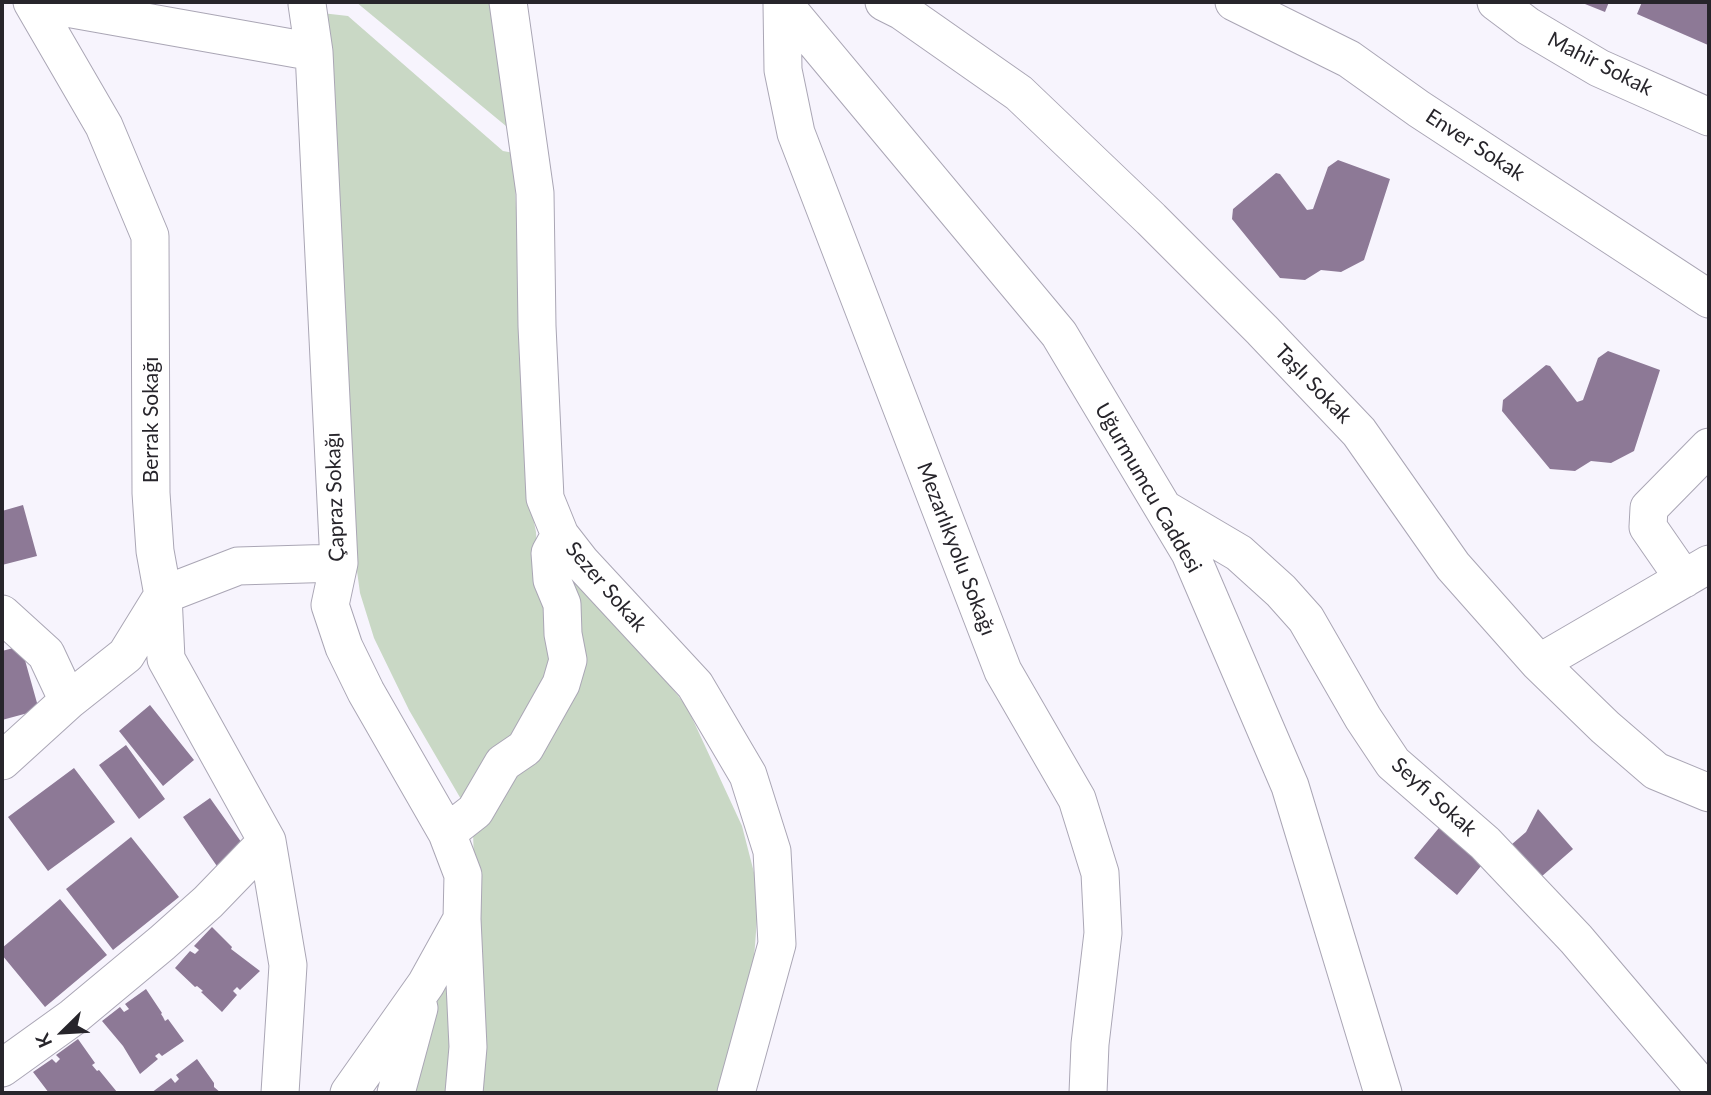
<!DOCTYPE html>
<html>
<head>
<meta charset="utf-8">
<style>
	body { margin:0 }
	#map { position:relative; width:1711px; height:1095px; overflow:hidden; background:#f7f4fd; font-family:Lato,sans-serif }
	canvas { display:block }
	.frame { position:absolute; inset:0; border:4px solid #27252b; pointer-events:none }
	.north { position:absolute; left:28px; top:997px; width:70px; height:70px; -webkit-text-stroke:5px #fff; paint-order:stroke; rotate:246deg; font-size:19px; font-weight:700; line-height:28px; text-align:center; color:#27252b }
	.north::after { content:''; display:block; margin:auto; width:24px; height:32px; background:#27252b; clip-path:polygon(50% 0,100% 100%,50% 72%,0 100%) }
</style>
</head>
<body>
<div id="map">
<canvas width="1711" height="1095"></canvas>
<div class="frame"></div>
<div class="north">K</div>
</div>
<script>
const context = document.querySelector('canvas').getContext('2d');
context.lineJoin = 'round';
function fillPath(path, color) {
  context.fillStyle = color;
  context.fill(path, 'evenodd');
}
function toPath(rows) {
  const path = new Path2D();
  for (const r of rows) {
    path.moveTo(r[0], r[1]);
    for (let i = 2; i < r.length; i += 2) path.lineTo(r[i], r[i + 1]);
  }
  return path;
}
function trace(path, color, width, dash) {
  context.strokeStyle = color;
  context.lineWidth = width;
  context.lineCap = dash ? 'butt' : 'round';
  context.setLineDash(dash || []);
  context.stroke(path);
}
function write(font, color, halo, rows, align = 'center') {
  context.font = font + ' Lato,sans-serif';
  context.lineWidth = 7;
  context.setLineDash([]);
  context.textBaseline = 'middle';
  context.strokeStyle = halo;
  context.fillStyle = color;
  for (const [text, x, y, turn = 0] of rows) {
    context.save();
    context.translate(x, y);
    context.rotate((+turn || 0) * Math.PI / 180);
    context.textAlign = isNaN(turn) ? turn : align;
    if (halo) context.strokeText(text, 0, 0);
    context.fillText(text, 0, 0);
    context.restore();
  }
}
const green = toPath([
	[355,2,492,2,512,131,356,2],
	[313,12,348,16,503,151,514,153,526,482,536,532,538,578,557,658,518,740,465,806,409,710,374,638,360,593,351,527],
	[559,558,633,639,687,707,742,826,759,892,753,972,718,1093,477,1093,480,1042,473,832,578,672],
	[450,977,451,1093,414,1093,438,987]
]);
const building = toPath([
	[1580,2,1609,2,1605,12],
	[1642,2,1709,2,1708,45,1637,14],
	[1338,160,1390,179,1364,260,1341,272,1321,270,1305,280,1280,278,1232,219,1233,209,1276,173,1280,174,1307,210,1313,209,1328,167],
	[1608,351,1660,370,1634,451,1611,463,1591,461,1575,471,1550,469,1502,411,1503,400,1546,365,1550,366,1577,402,1583,400,1598,358],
	[23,505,37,556,2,565,2,511],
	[21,646,39,710,2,720,2,651],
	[150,705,194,760,163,786,119,731],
	[126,745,165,799,139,819,99,765],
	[74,768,115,822,48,871,8,817],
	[210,798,249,853,221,872,183,817],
	[1538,809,1573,849,1533,884,1504,851,1526,832],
	[1443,823,1486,860,1457,895,1414,858],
	[131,837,179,897,113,950,66,889],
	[60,899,107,955,45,1007,2,955,2,948],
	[212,927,232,947,231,949,260,971,240,990,237,987,233,991,237,995,222,1012,201,992,203,991,197,986,195,987,175,968,190,951,195,954,199,950,194,946],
	[146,989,162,1013,161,1014,163,1017,165,1021,168,1019,184,1041,162,1056,159,1053,155,1056,158,1059,140,1074,123,1046,102,1021,120,1007,124,1012,129,1009,125,1004],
	[78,1039,95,1063,92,1065,97,1071,99,1070,117,1092,115,1093,49,1093,33,1072,52,1059,56,1063,60,1059,56,1055],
	[197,1059,214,1083,214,1087,221,1093,151,1093,171,1078,175,1083,179,1079,176,1075]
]);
const minor = toPath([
	[32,2,104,126,150,236,151,493,155,551,163,595,166,659,267,841],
	[33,2,314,52],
	[508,2,535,193,537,326,545,498,560,535,581,562,695,685,748,775,772,851,777,944,736,1093],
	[782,2,1059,334,1190,553,1290,786,1383,1093],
	[884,2,902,11,1019,93,1151,219,1262,330,1359,432,1453,566,1539,663,1605,727,1656,771,1709,793],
	[1234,2,1349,59,1419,109,1709,299],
	[1496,2,1528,26,1599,68,1709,117],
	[307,4,314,52,339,563,330,605,344,647,366,692,447,833,463,875,462,919,426,984,349,1093],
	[782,4,783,70,796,133,1003,671,1077,799,1100,873,1103,933,1090,1044,1088,1093],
	[1166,510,1239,553,1281,591,1306,619,1363,718,1393,763,1485,843,1576,939,1707,1093],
	[1684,579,1648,527,1649,508,1709,447],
	[2,614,46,654,68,701],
	[1539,663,1709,564],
	[2,761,68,701,126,655,163,595,238,566,339,563],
	[447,833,475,811,503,763,525,748,561,684,568,660,563,634,562,604,552,580,550,553,560,535],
	[462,919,468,1047,464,1093],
	[2,1068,73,1017,162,943,208,902,267,841,288,965,280,1093],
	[396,1093,419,1008]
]);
const streetNames = [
	["Mahir Sokak",1600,64,27],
	["Enver Sokak",1475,145,33],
	["Taşlı Sokak",1313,384,46],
	["Berrak Sokağı",151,420,-90],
	["Uğurmumcu Caddesi",1148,488,60],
	["Çapraz Sokağı",335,497,-92],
	["Mezarlıkyolu Sokağı",956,549,69],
	["Sezer Sokak",606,587,49],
	["Seyfi Sokak",1434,797,42]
];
fillPath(green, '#c9d8c5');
fillPath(building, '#8d7996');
trace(minor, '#aaa6b5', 39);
trace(minor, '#fff', 37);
write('21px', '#27252b', '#fff', streetNames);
</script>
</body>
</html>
